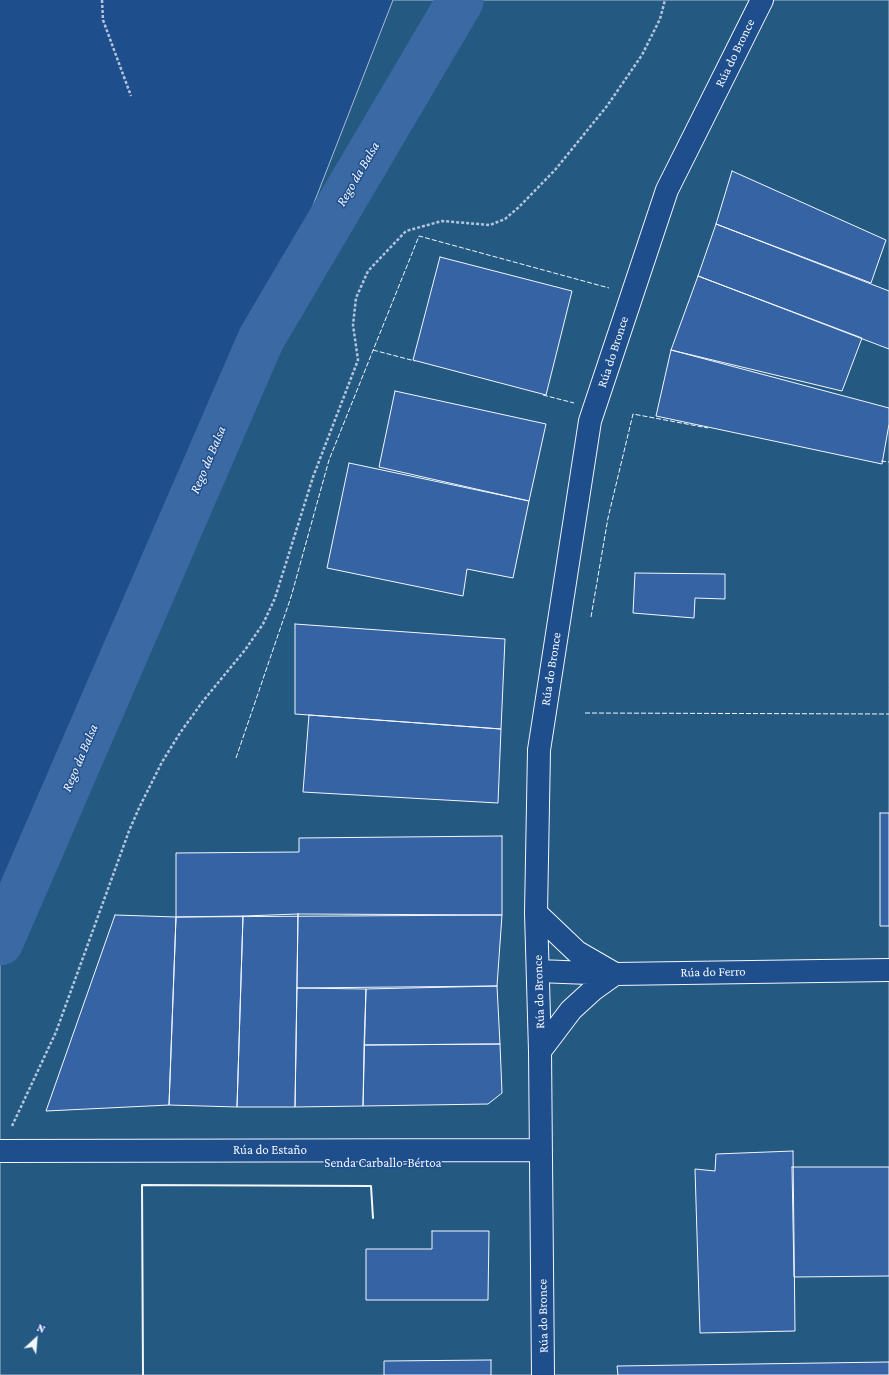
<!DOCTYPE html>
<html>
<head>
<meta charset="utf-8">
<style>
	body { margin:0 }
	#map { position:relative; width:889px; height:1375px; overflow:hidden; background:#1f4e8c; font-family:"Crimson Pro",serif }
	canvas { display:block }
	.north { position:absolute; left:16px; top:1319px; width:40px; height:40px; -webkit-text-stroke:3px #1f4e8c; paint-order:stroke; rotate:26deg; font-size:11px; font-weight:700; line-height:16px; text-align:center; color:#f2f6ff }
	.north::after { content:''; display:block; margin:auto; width:14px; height:18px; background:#f2f6ff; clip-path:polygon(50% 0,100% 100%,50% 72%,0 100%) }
</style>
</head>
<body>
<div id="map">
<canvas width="889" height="1375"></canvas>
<div class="north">N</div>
</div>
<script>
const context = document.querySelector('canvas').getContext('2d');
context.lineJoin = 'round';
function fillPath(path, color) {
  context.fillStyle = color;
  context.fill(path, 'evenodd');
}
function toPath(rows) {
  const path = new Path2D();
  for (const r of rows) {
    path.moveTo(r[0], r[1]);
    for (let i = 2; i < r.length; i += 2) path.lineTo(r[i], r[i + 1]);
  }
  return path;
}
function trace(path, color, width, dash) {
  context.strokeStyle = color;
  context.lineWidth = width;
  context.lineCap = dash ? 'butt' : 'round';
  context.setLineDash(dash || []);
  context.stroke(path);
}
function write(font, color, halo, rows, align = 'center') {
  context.font = font + ' "Crimson Pro",serif';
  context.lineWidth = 3;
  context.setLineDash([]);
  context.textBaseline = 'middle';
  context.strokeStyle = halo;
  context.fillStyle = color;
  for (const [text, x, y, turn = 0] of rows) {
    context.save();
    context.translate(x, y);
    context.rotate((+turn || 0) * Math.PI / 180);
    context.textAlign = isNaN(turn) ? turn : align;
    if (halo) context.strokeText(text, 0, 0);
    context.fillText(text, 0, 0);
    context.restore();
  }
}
const green = toPath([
	[393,0,889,0,889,1375,0,1375,0,961,147,632,393,0]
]);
const river = toPath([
	[0,942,261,339,460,1]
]);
const building = toPath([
	[732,171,886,240,871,283,716,224,732,171],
	[716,224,889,291,889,349,698,276,716,224],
	[440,257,572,291,546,395,413,360,440,257],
	[698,276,862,338,842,391,671,350,698,276],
	[671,350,889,408,889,424,882,464,656,416,671,350],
	[395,391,546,424,529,501,379,467,395,391],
	[349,463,529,501,513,578,467,569,463,596,327,568,349,463],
	[635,573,725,574,725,599,695,598,694,618,633,613,635,573],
	[295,624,505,639,501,729,295,714,295,624],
	[309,715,501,729,498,803,303,792,309,715],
	[880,813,889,813,889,926,880,926,880,813],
	[502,836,502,915,176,917,176,853,299,852,299,838,502,836],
	[298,914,295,1107,237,1107,243,916,298,914],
	[298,914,502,915,497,986,297,988,298,914],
	[115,915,176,917,169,1105,46,1111,115,915],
	[243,916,237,1107,169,1105,176,917,243,916],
	[497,986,500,1044,364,1045,366,989,497,986],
	[297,988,366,989,363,1106,295,1107,297,988],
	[500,1044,502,1093,488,1104,363,1106,364,1045,500,1044],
	[793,1151,795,1331,700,1333,695,1169,715,1171,716,1154,793,1151],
	[792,1167,889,1167,889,1276,794,1277,792,1167],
	[432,1231,489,1231,488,1300,366,1300,366,1249,432,1249,432,1231],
	[491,1360,491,1375,384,1375,384,1361,491,1360],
	[889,1362,889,1375,618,1375,617,1366,889,1362]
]);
const path = toPath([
	[102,0,103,20,131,96],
	[12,1126,56,1032,129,831,139,808,162,762,180,733,203,701,245,650,263,624,275,598,313,477,358,360,353,325,356,298,368,271,406,231,442,221,490,225,505,219,519,207,555,170,607,106,642,55,660,19,665,0]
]);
const street = toPath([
	[536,913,577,952,615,974,594,989,571,1010,540,1051],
	[538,971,615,974,889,970],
	[0,1151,540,1150],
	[543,1375,540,1051,536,913,539,750,590,421,667,190,762,0]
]);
const fence = toPath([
	[373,350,415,361],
	[543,395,574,403],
	[881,461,889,462],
	[591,617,608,518,633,414,708,428],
	[585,713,889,714],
	[236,758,291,597,329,460,419,236,609,288]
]);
const wall = toPath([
	[143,1375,142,1185,371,1186,373,1218]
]);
const streetNames = [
	["Rúa do Bronce",735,53,-64],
	["Rúa do Bronce",613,352,-72],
	["Rúa do Bronce",551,669,-81],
	["Rúa do Ferro",713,972,-1],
	["Rúa do Bronce",539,992,-92],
	["Rúa do Estaño",270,1150],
	["Senda Carballo-Bértoa",383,1163],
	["Rúa do Bronce",543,1316,-91]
];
const waterNames = [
	["Rego da Balsa",358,174,-60],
	["Rego da Balsa",208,460,-67],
	["Rego da Balsa",80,758,-67]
];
fillPath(green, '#245a82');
trace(green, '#a8bbd7', 1);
trace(river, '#3b69a3', 47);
fillPath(building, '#3563a3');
trace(building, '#f2f6ff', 1);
trace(street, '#f2f6ff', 24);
trace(path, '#b3c4dc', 2.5, [3, 2]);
trace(street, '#1f4e8c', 22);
trace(fence, '#f2f6ff', 1, [5, 2]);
trace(wall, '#f2f6ff', 2);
write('13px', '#f2f6ff', '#1f4e8c', streetNames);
write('italic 14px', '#f2f6ff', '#1f4e8c', waterNames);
</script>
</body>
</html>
